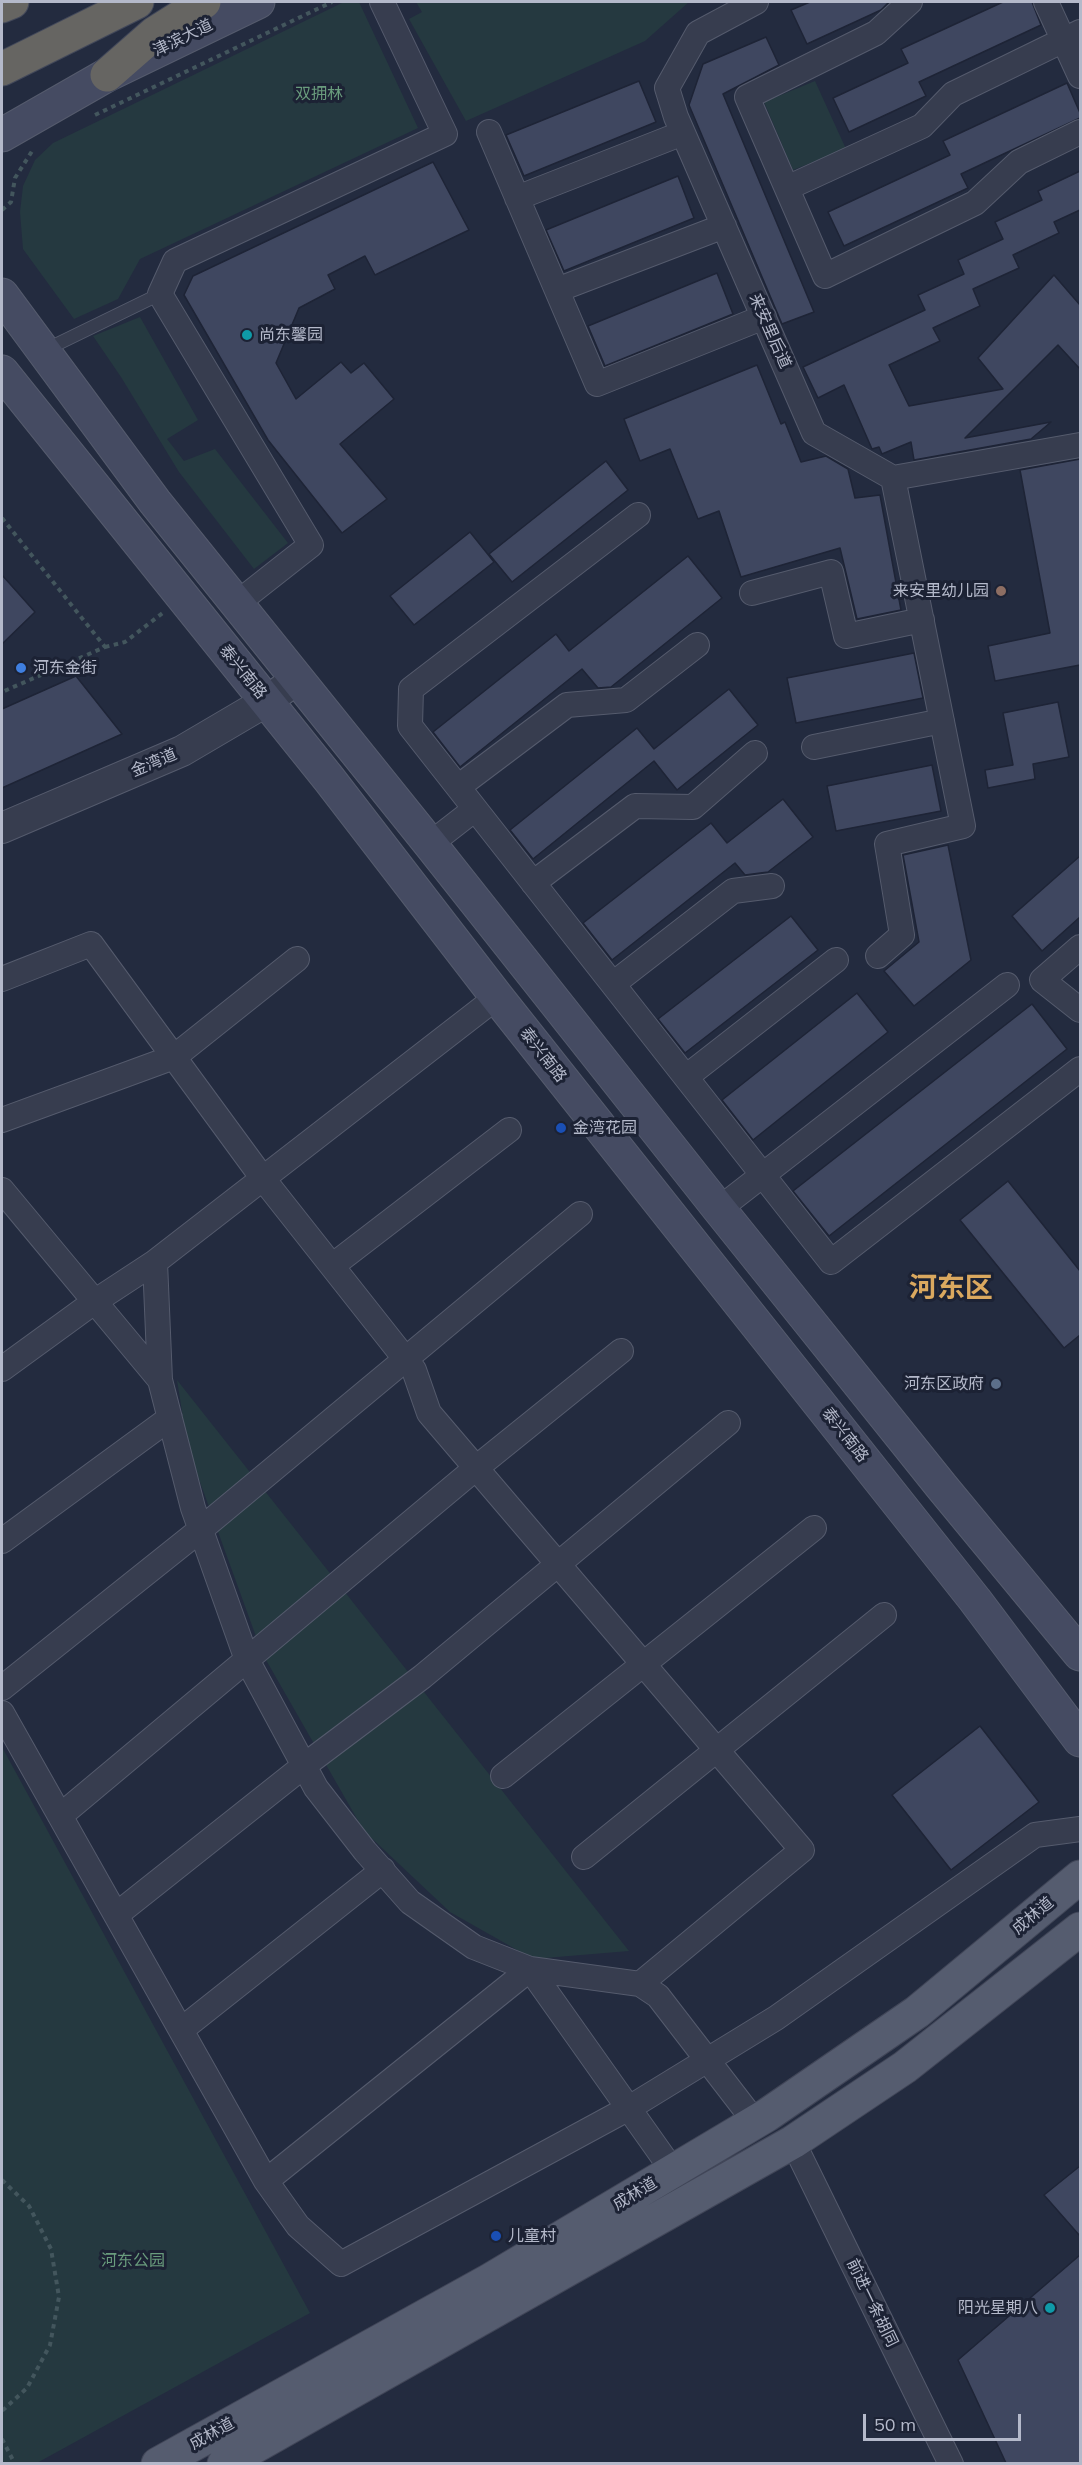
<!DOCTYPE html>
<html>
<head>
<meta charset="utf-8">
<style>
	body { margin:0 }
	#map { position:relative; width:1082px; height:2465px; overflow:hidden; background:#232b3f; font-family:Mulish,sans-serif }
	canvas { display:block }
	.frame { position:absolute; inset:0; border:3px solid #b4b9ca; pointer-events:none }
	.scale { position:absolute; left:863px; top:2414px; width:158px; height:27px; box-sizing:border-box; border:3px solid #b4b9ca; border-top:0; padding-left:8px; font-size:18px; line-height:21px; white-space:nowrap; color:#b4b9ca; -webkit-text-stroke:4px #1c2234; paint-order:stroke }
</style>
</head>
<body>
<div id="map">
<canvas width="1082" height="2465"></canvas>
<div class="frame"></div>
<div class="scale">50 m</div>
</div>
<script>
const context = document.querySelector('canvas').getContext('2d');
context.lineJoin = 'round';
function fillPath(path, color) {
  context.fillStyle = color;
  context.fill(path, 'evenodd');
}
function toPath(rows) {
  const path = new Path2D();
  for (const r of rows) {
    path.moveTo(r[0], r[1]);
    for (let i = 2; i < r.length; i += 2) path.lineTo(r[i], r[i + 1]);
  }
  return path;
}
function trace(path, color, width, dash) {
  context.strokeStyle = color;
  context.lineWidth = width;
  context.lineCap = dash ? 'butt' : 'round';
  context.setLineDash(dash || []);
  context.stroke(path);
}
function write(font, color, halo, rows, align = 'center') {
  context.font = font + ' Mulish,"Noto Sans SC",sans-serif';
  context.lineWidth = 6;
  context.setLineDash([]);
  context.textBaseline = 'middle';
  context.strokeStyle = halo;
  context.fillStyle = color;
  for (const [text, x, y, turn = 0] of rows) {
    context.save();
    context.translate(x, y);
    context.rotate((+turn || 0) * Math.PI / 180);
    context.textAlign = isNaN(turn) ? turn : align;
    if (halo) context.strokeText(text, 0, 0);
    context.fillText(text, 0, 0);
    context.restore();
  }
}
const green = toPath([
	[344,2,359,2,418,128,140,259,118,299,74,319,23,249,20,212,23,186,35,160,53,143],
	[416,2,689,2,645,41,466,121,409,19,422,12],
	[815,81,846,149,793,170,764,102],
	[140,317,198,420,167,439,184,461,215,449,288,543,254,569,179,472,121,377,93,336],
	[177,1380,629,1951,533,1959,450,1912,364,1831,262,1653,188,1449],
	[2,1747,310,2313,35,2464,2,2463]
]);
const building = toPath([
	[810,2,889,2,881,10,807,44,791,10,810,2],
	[1003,2,1032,2,1041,25,919,82,926,96,849,132,833,98,908,63,901,49,1003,2],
	[766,37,779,65,723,94,814,312,782,324,689,105,703,64,766,37],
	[639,81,656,122,524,176,506,135,639,81],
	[1067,83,1080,113,1080,118,961,174,968,188,844,246,828,212,950,155,943,141,1067,83],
	[433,162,469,230,375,275,365,256,328,275,335,289,299,308,276,363,296,399,341,362,351,373,364,363,394,399,340,444,387,499,342,533,268,440,184,295,193,276,433,162],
	[1080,171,1080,210,1054,222,1059,233,1013,255,1019,268,973,289,980,306,933,328,940,341,889,365,909,406,1003,389,978,358,1054,275,1080,305,1080,369,1058,345,965,438,1051,422,1031,439,914,460,911,442,882,454,879,447,872,449,844,385,818,398,803,367,925,310,918,295,964,274,958,260,1003,239,995,222,1042,200,1038,191,1080,171],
	[678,176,694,218,564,271,546,230,678,176],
	[717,273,733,314,605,366,588,326,717,273],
	[757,365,781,424,785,422,801,462,826,456,848,469,855,498,880,495,901,610,857,619,840,548,741,577,719,511,698,519,670,449,640,461,624,419,757,365],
	[1080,459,1080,665,995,681,988,646,1050,633,1020,470,1080,459],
	[606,461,628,490,512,582,489,554,606,461],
	[470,532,494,562,414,625,390,596,470,532],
	[688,556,722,598,611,687,598,688,582,669,460,767,433,732,556,634,569,651,688,556],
	[2,575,35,612,2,644,2,575],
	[914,653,923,698,796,723,787,678,914,653],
	[76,676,122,734,2,788,2,709,76,676],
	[729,689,758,725,677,790,654,761,533,859,510,830,637,728,654,749,729,689],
	[1058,702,1069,757,1033,764,1035,779,988,788,985,770,1013,765,1003,713,1058,702],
	[932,765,941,811,836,831,827,786,932,765],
	[783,799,813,837,768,872,745,875,735,863,612,960,583,923,711,823,727,843,783,799],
	[948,845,971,960,914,1006,884,971,919,942,903,855,948,845],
	[1080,856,1080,917,1042,951,1012,916,1080,856],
	[791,916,818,950,685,1053,658,1019,791,916],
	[857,993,888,1032,753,1140,722,1100,857,993],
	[1032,1004,1067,1049,829,1236,793,1191,1032,1004],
	[1008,1181,1080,1271,1080,1335,1064,1348,960,1220,1008,1181],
	[980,1726,1039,1802,951,1870,892,1795,980,1726],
	[1080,2166,1080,2236,1044,2195,1080,2166],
	[1080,2255,1080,2463,1006,2463,958,2360,1080,2255]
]);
const path = toPath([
	[95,115,332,2],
	[2,210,11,202,15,178,34,148],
	[2,518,105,647,2,692],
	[105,647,125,642,164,612],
	[2,2180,29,2206,51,2249,59,2297,50,2345,27,2388,2,2411],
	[2,2439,15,2464]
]);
const service = toPath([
	[45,350,160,294]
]);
const minor = toPath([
	[756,2,698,33,667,88,676,117,814,433,893,478,1080,445],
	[910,2,876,33,747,97,825,276,975,203,1019,162,1080,132],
	[1046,2,1080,76],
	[489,132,597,384,764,317],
	[787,188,922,126,953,94,1080,32],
	[517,198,683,133],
	[557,290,724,226],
	[638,515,411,689,410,726,831,1262,1080,1069],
	[752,593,831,572,846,636,922,620],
	[236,604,311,545,160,294,175,261,445,134,382,2],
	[814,747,942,721],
	[458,787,567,705,626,700,697,645],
	[430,844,475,809],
	[533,883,635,806,693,807,755,753],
	[1080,947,1042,980,1080,1010],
	[878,956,902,935,887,844,963,826,893,478],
	[2,979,91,944,264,1180,414,1370,429,1413,802,1850,640,1984],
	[613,984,733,891,772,886],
	[497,997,155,1262,160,1380,193,1508,247,1660,316,1788,365,1851,410,1902,474,1947,530,1969,640,1984,658,1996,755,2122],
	[686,1077,836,960],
	[2,1120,174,1057,297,959],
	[2,1190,160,1380],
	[719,1209,1007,985],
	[332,1266,509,1130],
	[2,1369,94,1302,155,1262],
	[2,1541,170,1418],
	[2,1688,200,1530,580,1214],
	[2,1713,266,2181,530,1969,673,2171],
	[503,1776,814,1528],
	[60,1816,476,1468,621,1351],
	[584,1857,884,1615],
	[116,1915,305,1765,422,1677,728,1423],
	[181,2030,383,1870],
	[793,2142,951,2464],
	[266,2181,298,2226,341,2264,629,2108,776,2018,1035,1835,1080,1829]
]);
const tertiary = toPath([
	[2,828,182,751,267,701,297,679]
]);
const secondary = toPath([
	[2,135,107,75,258,2],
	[2,295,155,502,430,844,719,1209,942,1487,1080,1654],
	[2,372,329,779,497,997,975,1600,1080,1740]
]);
const primary = toPath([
	[158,2464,490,2280,767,2115,917,2012,1080,1877],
	[224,2464,793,2142,905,2067,1080,1929]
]);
const trunk = toPath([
	[2,6,12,2],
	[2,69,137,2],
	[107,75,155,33,204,2]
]);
const markers = [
	[247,335,6,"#0f9aa8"],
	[1001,591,6,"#8d6e63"],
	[21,668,6,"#3f7fe0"],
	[561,1128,6,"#1a4fb4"],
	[996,1384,6,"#5c6f8a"],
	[496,2236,6,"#1a4fb4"],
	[1050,2308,6,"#0f9aa8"]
];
const streetNames = [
	["津滨大道",183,38,-26],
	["来安里后道",770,331,66],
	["泰兴南路",243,672,51],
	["金湾道",154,763,-23],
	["泰兴南路",543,1055,52],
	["泰兴南路",845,1435,52],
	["成林道",1033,1916,-40],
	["成林道",635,2194,-31],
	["前进一条胡同",872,2303,64],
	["成林道",212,2434,-29]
];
const parkNames = [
	["双拥林",319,94],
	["河东公园",133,2261]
];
const poiNames = [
	["尚东馨园",259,335],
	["来安里幼儿园",989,591,"right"],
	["河东金街",33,668],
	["金湾花园",573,1128],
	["河东区政府",984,1384,"right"],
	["儿童村",508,2236],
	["阳光星期八",1038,2308,"right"]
];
const townNames = [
	["河东区",951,1289]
];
fillPath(green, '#253940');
fillPath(building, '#3f4760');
trace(building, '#1e2436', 1.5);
trace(service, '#555b6d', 14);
trace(minor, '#555b6d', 26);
trace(tertiary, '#555b6d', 32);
trace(secondary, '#555b6d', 35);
trace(primary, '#414658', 35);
trace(trunk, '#42485a', 35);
trace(path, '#43565d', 4, [4.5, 4.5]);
trace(service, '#373d4f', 12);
trace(minor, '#373d4f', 24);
trace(tertiary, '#373d4f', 30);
trace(secondary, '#454b62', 33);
trace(primary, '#555c6f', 33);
trace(trunk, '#666562', 33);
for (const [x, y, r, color] of markers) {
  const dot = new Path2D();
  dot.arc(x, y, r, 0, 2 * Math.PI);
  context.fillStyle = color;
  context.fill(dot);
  trace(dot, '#1c2234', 2);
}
write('16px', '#b4b9ca', '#1c2234', streetNames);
write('16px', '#699c7d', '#1c2234', parkNames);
write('16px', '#b4b9ca', '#1c2234', poiNames, 'left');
write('bold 28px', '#daa85f', '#1c2234', townNames);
</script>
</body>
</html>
